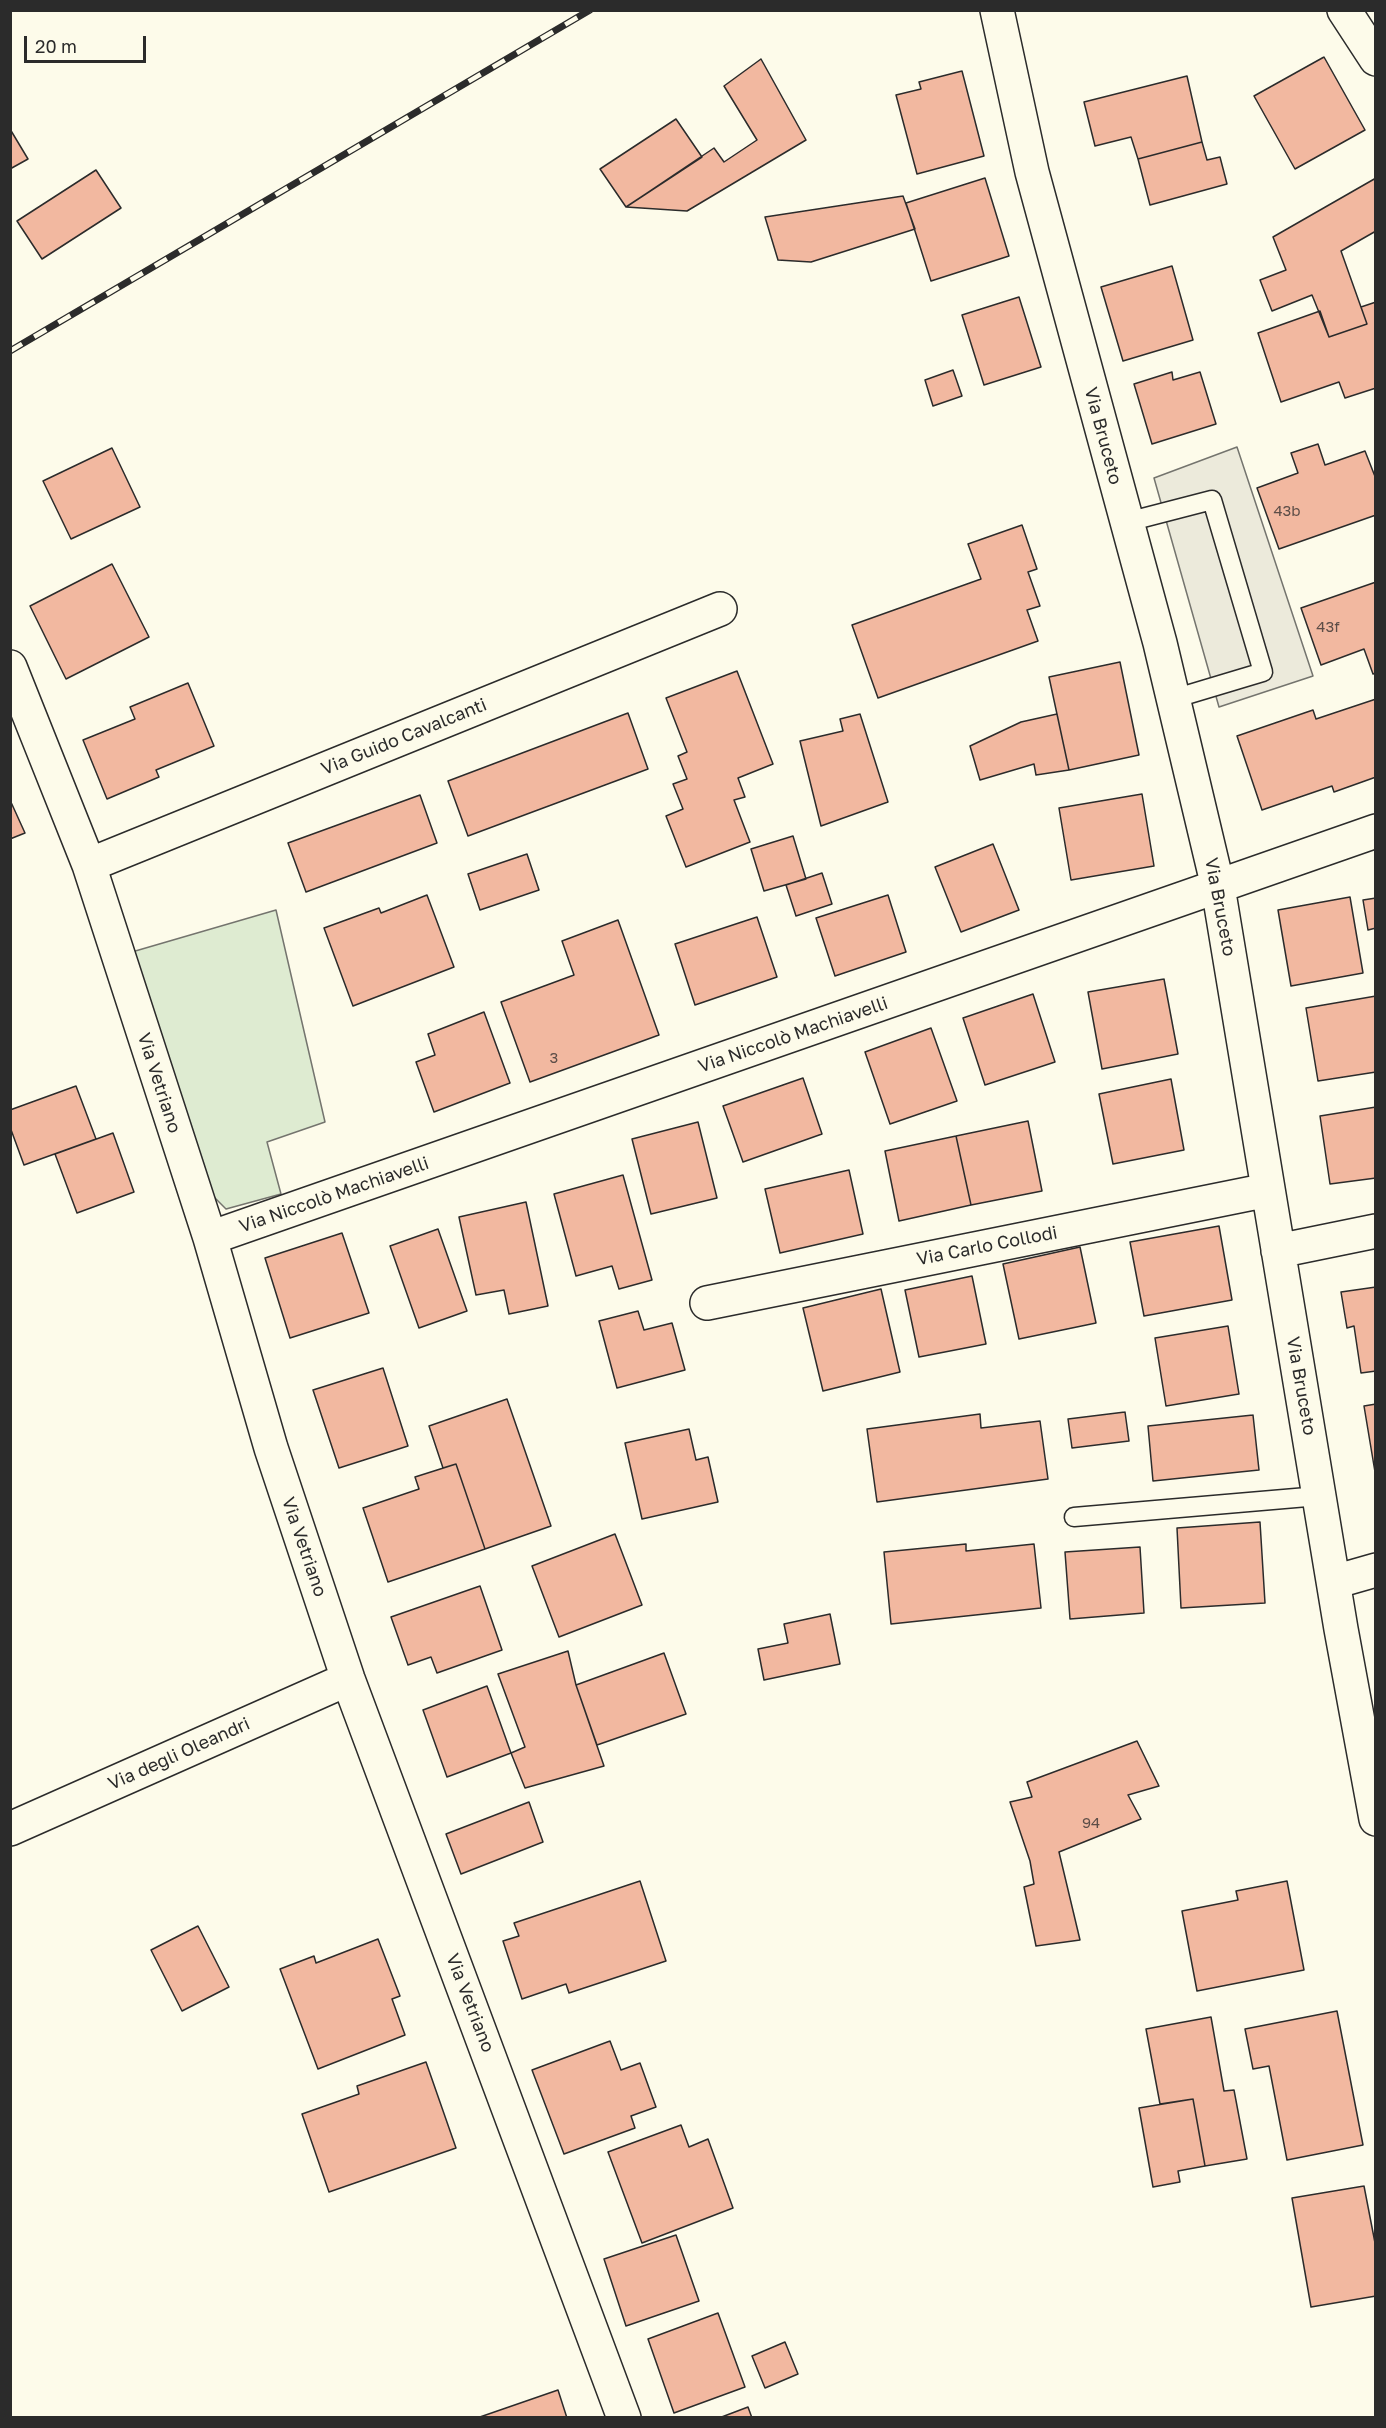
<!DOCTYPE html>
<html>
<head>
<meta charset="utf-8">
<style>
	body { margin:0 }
	#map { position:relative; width:1386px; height:2428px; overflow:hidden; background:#fdfbea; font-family:"Golos Text",sans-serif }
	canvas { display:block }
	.frame { position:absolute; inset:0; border:12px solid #2b2b2b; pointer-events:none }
	.scale { position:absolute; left:24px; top:36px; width:122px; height:27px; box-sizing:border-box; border:3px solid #2b2b2b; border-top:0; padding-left:8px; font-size:18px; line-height:21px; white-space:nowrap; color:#2b2b2b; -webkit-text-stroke:4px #fdfbea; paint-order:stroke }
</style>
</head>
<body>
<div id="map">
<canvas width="1386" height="2428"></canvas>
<div class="frame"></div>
<div class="scale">20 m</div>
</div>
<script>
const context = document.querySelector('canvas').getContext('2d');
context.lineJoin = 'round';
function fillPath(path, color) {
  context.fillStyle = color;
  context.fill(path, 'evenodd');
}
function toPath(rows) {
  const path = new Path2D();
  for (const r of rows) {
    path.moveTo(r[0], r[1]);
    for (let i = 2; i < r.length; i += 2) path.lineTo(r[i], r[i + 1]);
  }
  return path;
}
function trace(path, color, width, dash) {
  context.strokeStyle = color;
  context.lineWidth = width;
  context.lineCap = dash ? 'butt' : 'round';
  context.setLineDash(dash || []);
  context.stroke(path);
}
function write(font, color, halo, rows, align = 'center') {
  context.font = font + ' "Golos Text",sans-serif';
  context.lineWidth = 4.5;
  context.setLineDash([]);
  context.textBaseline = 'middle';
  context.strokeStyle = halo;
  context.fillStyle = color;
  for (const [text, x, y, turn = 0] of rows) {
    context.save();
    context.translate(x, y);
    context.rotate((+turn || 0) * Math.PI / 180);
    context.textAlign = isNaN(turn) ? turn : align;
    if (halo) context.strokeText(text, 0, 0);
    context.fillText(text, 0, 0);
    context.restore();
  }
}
const green = toPath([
	[276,910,325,1122,267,1142,281,1194,226,1209,205,1188,125,954,276,910]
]);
const parking = toPath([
	[1237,447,1313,676,1219,707,1154,478,1237,447]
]);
const building = toPath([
	[1324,57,1365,130,1295,169,1254,96,1324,57],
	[761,59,806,140,687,211,626,207,714,148,724,162,757,140,724,86,761,59],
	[962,71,984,156,917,174,896,95,921,89,919,82,962,71],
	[1187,76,1202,142,1138,159,1131,137,1095,146,1084,102,1187,76],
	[676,119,702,157,626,207,600,169,676,119],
	[10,129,28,159,10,169,10,129],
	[1202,142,1207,160,1220,157,1227,184,1150,205,1138,159,1202,142],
	[96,170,121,208,42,259,17,221,96,170],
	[985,178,1009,256,931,281,906,203,985,178],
	[1376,178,1376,231,1341,251,1367,324,1329,337,1312,295,1272,311,1260,280,1286,270,1273,237,1376,178],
	[903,196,915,229,811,262,778,260,765,217,903,196],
	[1172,266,1193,340,1123,361,1101,287,1172,266],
	[1019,297,1041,367,984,385,962,315,1019,297],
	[1376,302,1376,388,1345,398,1339,382,1281,402,1258,333,1320,311,1329,337,1367,324,1361,307,1376,302],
	[953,370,962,396,933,406,925,380,953,370],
	[1172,372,1173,380,1200,372,1216,424,1152,444,1134,384,1172,372],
	[1318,444,1325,465,1365,451,1376,479,1376,515,1279,549,1257,488,1298,473,1291,453,1318,444],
	[112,448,140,507,71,539,43,481,112,448],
	[1022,525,1037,569,1028,572,1040,606,1027,610,1038,641,878,698,852,625,981,579,968,544,1022,525],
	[112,564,149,637,66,679,30,606,112,564],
	[1376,582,1376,673,1373,674,1364,649,1321,665,1301,608,1376,582],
	[1120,662,1139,755,1069,770,1049,677,1120,662],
	[737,671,773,764,738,778,745,797,734,800,750,842,686,867,666,816,683,809,673,784,687,779,678,756,687,752,666,698,737,671],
	[188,683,214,746,156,770,159,777,107,799,83,740,135,719,130,707,188,683],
	[1376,699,1376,777,1334,792,1332,786,1262,810,1237,736,1313,710,1316,719,1376,699],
	[628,713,648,769,468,836,448,781,628,713],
	[860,714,888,802,821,826,800,741,843,731,840,719,860,714],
	[1057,714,1069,770,1036,775,1034,764,980,780,970,746,1021,722,1057,714],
	[1142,794,1154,866,1071,880,1059,808,1142,794],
	[420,795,437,843,306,892,288,843,420,795],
	[10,800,25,833,10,839,10,800],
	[793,836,806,879,764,891,751,849,793,836],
	[993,844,1019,910,961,932,935,867,993,844],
	[527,854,539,890,480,910,468,874,527,854],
	[822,873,832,904,796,916,786,885,822,873],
	[427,895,454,967,353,1006,324,928,379,908,381,913,427,895],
	[888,895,906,952,835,976,816,918,888,895],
	[1350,897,1363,973,1291,986,1278,910,1350,897],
	[1376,898,1376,928,1368,930,1363,900,1376,898],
	[757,917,777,977,695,1005,675,944,757,917],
	[618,920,659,1035,530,1082,501,1002,574,975,562,941,618,920],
	[1164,979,1178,1054,1102,1069,1088,992,1164,979],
	[1033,994,1055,1062,985,1085,963,1018,1033,994],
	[1376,996,1376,1072,1318,1081,1306,1008,1376,996],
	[484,1012,510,1083,434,1112,416,1062,435,1055,428,1034,484,1012],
	[931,1028,957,1101,890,1124,865,1052,931,1028],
	[803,1078,822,1134,743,1162,723,1106,803,1078],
	[1171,1079,1184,1150,1113,1164,1099,1094,1171,1079],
	[76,1086,96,1139,24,1165,10,1127,10,1110,76,1086],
	[1376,1107,1376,1178,1330,1184,1320,1116,1376,1107],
	[1028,1121,1042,1191,971,1205,956,1136,1028,1121],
	[698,1122,717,1198,651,1214,632,1139,698,1122],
	[113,1133,134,1192,77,1213,55,1154,113,1133],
	[956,1136,971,1205,899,1221,885,1151,956,1136],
	[849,1170,863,1234,780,1253,765,1189,849,1170],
	[623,1175,652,1280,619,1289,612,1266,576,1276,554,1194,623,1175],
	[526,1202,548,1306,509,1314,504,1290,476,1295,459,1217,526,1202],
	[1219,1226,1232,1300,1144,1316,1130,1242,1219,1226],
	[438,1229,467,1311,419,1328,390,1246,438,1229],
	[342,1233,369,1313,290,1338,265,1258,342,1233],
	[1080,1247,1096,1323,1019,1339,1003,1264,1080,1247],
	[972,1276,986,1344,919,1357,905,1290,972,1276],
	[1376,1287,1376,1371,1361,1373,1354,1326,1347,1328,1341,1292,1376,1287],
	[881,1289,900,1372,823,1391,803,1308,881,1289],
	[638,1311,644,1330,672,1323,685,1370,617,1388,599,1321,638,1311],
	[1228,1326,1239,1394,1166,1406,1155,1338,1228,1326],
	[383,1368,408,1446,339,1468,313,1390,383,1368],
	[507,1399,551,1526,485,1549,456,1464,443,1468,429,1426,507,1399],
	[1376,1404,1376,1478,1364,1406,1376,1404],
	[1125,1412,1129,1441,1072,1448,1068,1419,1125,1412],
	[980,1414,981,1428,1040,1421,1048,1479,877,1502,867,1429,980,1414],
	[1253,1415,1259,1470,1153,1481,1148,1426,1253,1415],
	[689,1429,696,1460,708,1457,718,1502,642,1519,625,1443,689,1429],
	[456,1464,485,1549,388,1582,363,1508,419,1489,415,1477,456,1464],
	[1260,1522,1265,1603,1181,1608,1177,1528,1260,1522],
	[615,1534,642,1605,559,1637,532,1566,615,1534],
	[966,1544,966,1551,1034,1544,1041,1608,891,1624,884,1552,966,1544],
	[1140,1547,1144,1613,1070,1619,1065,1552,1140,1547],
	[480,1586,502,1650,437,1673,431,1657,408,1665,391,1617,480,1586],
	[830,1614,840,1664,764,1680,758,1649,788,1643,784,1624,830,1614],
	[568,1651,576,1685,604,1766,525,1788,511,1753,525,1747,498,1674,568,1651],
	[664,1653,686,1714,597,1745,576,1685,664,1653],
	[487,1686,511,1753,447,1777,423,1710,487,1686],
	[1137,1741,1159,1786,1128,1795,1141,1819,1059,1852,1080,1940,1036,1946,1024,1887,1034,1884,1030,1861,1010,1802,1032,1797,1027,1782,1137,1741],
	[529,1802,543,1842,461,1874,446,1834,529,1802],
	[640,1881,666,1961,569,1993,566,1984,522,1999,503,1941,519,1936,514,1923,640,1881],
	[1287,1881,1304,1970,1197,1991,1182,1911,1238,1900,1236,1891,1287,1881],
	[198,1926,229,1987,182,2011,151,1950,198,1926],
	[378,1939,400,1996,392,1999,405,2035,318,2069,280,1969,314,1956,316,1963,378,1939],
	[1337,2011,1363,2145,1287,2160,1269,2066,1253,2069,1245,2029,1337,2011],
	[1211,2017,1224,2091,1234,2090,1247,2159,1205,2166,1193,2099,1160,2104,1146,2029,1211,2017],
	[610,2041,621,2070,640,2063,656,2107,631,2116,635,2128,564,2154,532,2070,610,2041],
	[426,2062,456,2148,329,2192,302,2114,359,2094,357,2086,426,2062],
	[1193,2099,1205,2166,1178,2171,1180,2182,1153,2187,1139,2108,1193,2099],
	[681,2125,689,2147,708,2139,733,2208,642,2243,608,2152,681,2125],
	[1364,2186,1376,2248,1376,2296,1311,2307,1292,2198,1364,2186],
	[676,2235,699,2301,626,2326,604,2259,676,2235],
	[718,2313,745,2387,674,2413,648,2339,718,2313],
	[785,2342,798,2374,765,2388,752,2356,785,2342],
	[558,2390,567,2418,477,2418,558,2390],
	[748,2407,752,2418,719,2418,748,2407]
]);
const service = toPath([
	[1127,522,1212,500,1263,672,1173,699],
	[1074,1517,1319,1496]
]);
const minor = toPath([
	[997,10,1032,172,1160,643,1218,887,1341,1629,1376,1819],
	[1344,10,1376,59],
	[10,667,89,865,210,1238,271,1448,348,1679,624,2418],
	[89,865,720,609],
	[210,1238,1376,831],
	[1278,1251,1376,1231],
	[707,1303,1268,1190],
	[1334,1582,1376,1570],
	[10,1829,348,1679]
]);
const rail = toPath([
	[10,351,590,10]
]);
const numberNames = [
	["43b",1287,511],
	["43f",1328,627],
	["3",554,1058],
	["94",1091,1823]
];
const streetNames = [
	["Via Bruceto",1103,436,75],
	["Via Guido Cavalcanti",404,737,-22],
	["Via Bruceto",1220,907,79],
	["Via Niccolò Machiavelli",793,1035,-19],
	["Via Vetriano",159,1083,72],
	["Via Niccolò Machiavelli",334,1195,-19],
	["Via Carlo Collodi",987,1246,-11],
	["Via Bruceto",1301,1386,80],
	["Via Vetriano",304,1547,71],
	["Via degli Oleandri",179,1754,-24],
	["Via Vetriano",470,2003,69]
];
fillPath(green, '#deebd1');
trace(green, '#74746e', 1.5);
fillPath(parking, '#eceadb');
trace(parking, '#74746e', 1.5);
fillPath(building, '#f2b8a0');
trace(building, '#2b2b2b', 1.5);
trace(service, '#2b2b2b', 21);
trace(minor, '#2b2b2b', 36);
trace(service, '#fdfbea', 18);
trace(minor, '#fdfbea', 33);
trace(rail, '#2b2b2b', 7);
trace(rail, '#fdfbea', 4.5, [14]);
write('15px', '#5d4e48', null, numberNames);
write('18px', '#2b2b2b', '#fdfbea', streetNames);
</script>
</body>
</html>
